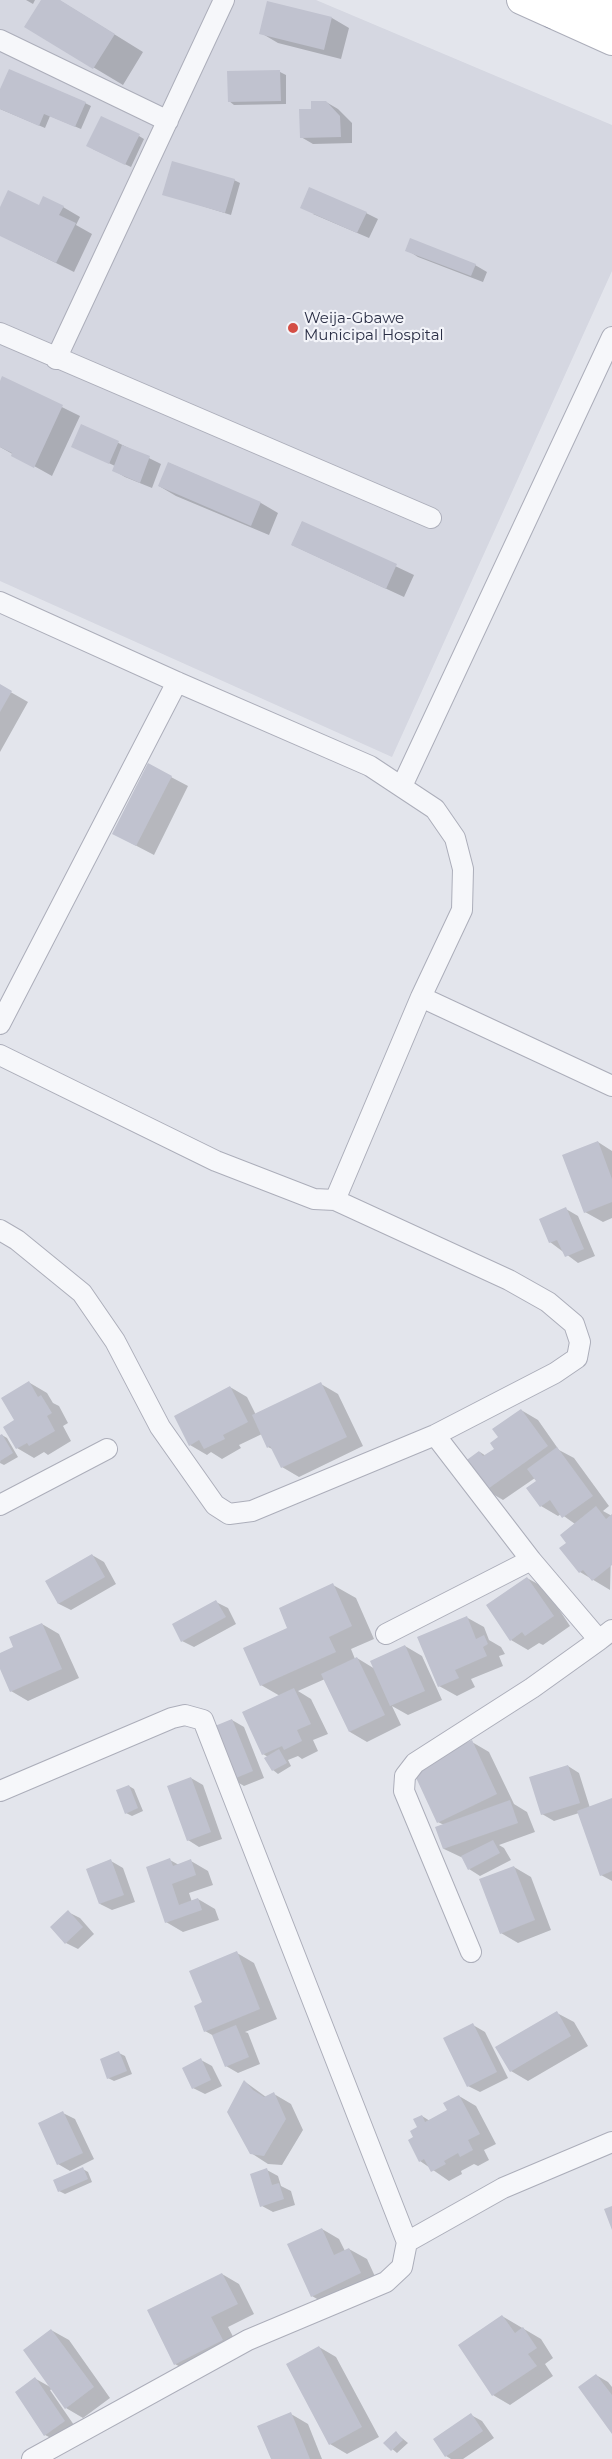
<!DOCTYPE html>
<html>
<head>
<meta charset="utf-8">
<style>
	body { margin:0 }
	canvas { display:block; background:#e3e5ec }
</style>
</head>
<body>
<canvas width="612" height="2459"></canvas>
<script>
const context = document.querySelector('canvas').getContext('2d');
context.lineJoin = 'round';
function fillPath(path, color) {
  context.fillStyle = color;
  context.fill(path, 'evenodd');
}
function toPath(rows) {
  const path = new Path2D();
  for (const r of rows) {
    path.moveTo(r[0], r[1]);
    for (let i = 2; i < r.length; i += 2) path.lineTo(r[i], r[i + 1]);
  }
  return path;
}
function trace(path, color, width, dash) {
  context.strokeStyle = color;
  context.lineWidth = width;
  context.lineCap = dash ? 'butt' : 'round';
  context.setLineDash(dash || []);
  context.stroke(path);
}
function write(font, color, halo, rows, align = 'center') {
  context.font = font + ' Montserrat,sans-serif';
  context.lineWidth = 4.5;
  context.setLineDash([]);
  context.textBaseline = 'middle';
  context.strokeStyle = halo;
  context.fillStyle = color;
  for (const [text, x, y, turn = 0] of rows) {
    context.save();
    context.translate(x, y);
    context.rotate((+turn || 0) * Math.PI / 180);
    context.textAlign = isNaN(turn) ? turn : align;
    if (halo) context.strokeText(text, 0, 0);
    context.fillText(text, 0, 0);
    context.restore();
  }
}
const built = toPath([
	[0,0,316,0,612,125,612,271,392,757,0,581]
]);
const shadow = toPath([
	[26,0,35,0,33,4],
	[42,0,59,0,143,52,123,85,26,27],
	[332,18,349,28,341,59,278,43,261,33],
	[280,72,286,75,286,104,234,105,229,101],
	[0,92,85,103,91,106,81,129,50,116,45,128,0,109],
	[326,102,338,109,352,123,352,143,313,144,301,137,313,110],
	[139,136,144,139,131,167,93,149],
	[234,180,240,183,231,215,164,194],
	[39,207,63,207,80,217,76,225,92,234,74,272,0,235,0,210],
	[366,213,378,219,369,238,313,214],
	[407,250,475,265,487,272,483,282,418,257],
	[3,378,80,416,52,476,0,447,0,384],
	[82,425,161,464,152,488,125,477,113,470,115,466,73,446],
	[169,463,261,503,278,513,269,535,176,496,159,486],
	[302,522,414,575,404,597,292,545],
	[0,686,28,702,0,752],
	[171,777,188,786,154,855,131,843],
	[598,1142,612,1151,612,1218,603,1222,585,1212],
	[566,1209,578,1216,595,1256,578,1263,550,1242],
	[30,1383,47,1393,53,1403,59,1406,68,1423,63,1426,71,1441,48,1455,44,1452,34,1458,17,1448,16,1421],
	[321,1384,338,1394,363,1446,299,1477,282,1467,274,1450,268,1447,262,1434,239,1445,241,1448,222,1459,211,1452,207,1455,190,1445,230,1387,247,1397,256,1415],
	[521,1410,538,1420,559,1450,574,1458,609,1506,603,1511,612,1516,610,1590,580,1572,568,1543,575,1524,561,1514,558,1516,541,1506,528,1488,537,1481,535,1478,503,1500,486,1490,480,1452,486,1456,496,1449,500,1438],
	[2,1435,7,1438,18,1457,4,1465,0,1463],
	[92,1555,104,1562,116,1584,71,1610,59,1604,47,1582],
	[527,1578,545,1588,570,1626,543,1645,539,1643,528,1650,511,1640],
	[333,1585,356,1598,374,1639,351,1649,355,1659,357,1658,375,1669,405,1646,422,1656,442,1700,408,1715,392,1706,401,1725,367,1742,350,1732,325,1679,298,1691,311,1699,328,1734,313,1740,318,1751,302,1759,298,1756,288,1760,291,1766,278,1774,273,1770,268,1757,263,1754,280,1696,261,1685,289,1628],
	[216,1602,228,1608,236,1624,194,1647,182,1641],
	[466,1617,484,1627,489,1640,501,1647,505,1654,499,1656,503,1666,471,1679,475,1687,457,1696,439,1686],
	[42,1624,59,1634,79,1678,28,1701,11,1691,0,1666,0,1654,15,1648],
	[232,1720,244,1727,264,1778,244,1786,232,1779],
	[472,1742,489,1752,514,1804,527,1812,535,1832,499,1845,504,1848,511,1860,480,1876,469,1869,463,1858,444,1849,437,1828,444,1825,438,1822],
	[568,1766,579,1773,590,1808,612,1799,612,1881,601,1875,579,1813,554,1821,542,1814],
	[191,1778,203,1785,222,1839,199,1847,188,1840],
	[129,1786,134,1789,143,1811,132,1816,126,1813],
	[170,1860,179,1865,191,1861,208,1871,213,1885,189,1893,192,1902,198,1899,215,1909,219,1920,183,1932,166,1922],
	[111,1861,123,1868,135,1902,112,1910,100,1904],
	[514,1867,531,1877,551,1930,518,1943,501,1933],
	[68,1912,80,1918,94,1934,78,1949,66,1943],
	[237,1953,254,1963,277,2019,245,2032,248,2033,260,2064,238,2073,226,2066,214,2036,205,2031,204,2003],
	[557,2013,574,2022,588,2046,528,2081,511,2071],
	[473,2025,485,2032,508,2078,480,2092,468,2086],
	[119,2053,125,2056,132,2074,114,2081,108,2078],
	[201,2060,212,2066,222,2086,205,2094,193,2088],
	[244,2081,266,2097,274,2094,291,2104,303,2130,282,2165,268,2164,251,2153],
	[459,2096,476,2106,496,2144,484,2150,489,2160,478,2166,474,2164,461,2171,462,2174,449,2181,420,2161,415,2138,422,2116,430,2121,449,2111],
	[63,2113,75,2119,94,2159,70,2171,58,2164],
	[83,2169,88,2172,92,2182,65,2194,59,2191],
	[267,2170,278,2176,281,2186,291,2191,295,2205,273,2212,262,2206],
	[322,2229,339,2239,345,2251,349,2249,367,2259,378,2283,329,2306,312,2296],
	[222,2274,239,2284,254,2314,228,2327,240,2350,192,2374,175,2364],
	[502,2316,541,2339,553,2358,545,2364,553,2376,510,2405,493,2395],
	[51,2330,69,2340,110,2398,83,2418,66,2408,52,2389,50,2390,76,2428,57,2441,45,2435,36,2379,52,2388],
	[319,2347,336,2357,379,2437,347,2454,330,2444],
	[596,2375,608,2382,612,2387,612,2431],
	[291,2414,308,2424,322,2459,272,2459],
	[471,2415,482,2421,494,2438,463,2459,451,2459,446,2456],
	[396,2433,408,2443,397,2453,385,2443]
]);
const building = toPath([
	[41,0,60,0,115,34,93,69,24,27],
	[267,1,332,17,324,50,259,34],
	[9,69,86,102,75,127,44,114,39,126,0,109,0,89],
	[280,70,281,101,228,102,227,71],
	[311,101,326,101,340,116,341,137,300,138,299,109,311,109],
	[101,116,140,134,125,165,86,146],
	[172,161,235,179,225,213,162,195],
	[309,187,367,212,357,233,300,208],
	[8,190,39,205,43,196,64,206,59,215,76,223,56,263,0,236,0,207],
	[410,238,476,264,471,276,405,251],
	[2,376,63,405,34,468,11,456,12,453,0,447,0,381],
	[81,424,119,441,109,464,71,447],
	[122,445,150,456,140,483,112,471],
	[168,462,261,502,251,526,158,486],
	[302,521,397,564,386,589,291,545],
	[0,684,12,691,0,712],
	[148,763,172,776,136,846,112,834],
	[598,1141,612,1179,612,1202,584,1213,562,1155],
	[566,1207,584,1249,565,1257,557,1240,549,1243,539,1219],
	[29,1381,38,1397,41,1395,52,1413,47,1416,55,1431,29,1446,27,1443,16,1449,3,1427,14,1420,1,1398],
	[321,1382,347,1437,281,1468,270,1446,267,1448,252,1415],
	[230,1386,248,1422,223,1435,225,1439,204,1449,199,1440,189,1446,174,1416],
	[521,1409,548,1446,485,1491,464,1462,479,1451,483,1456,494,1449,490,1443,498,1437,492,1429],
	[2,1434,13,1453,0,1461,0,1435],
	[557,1447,593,1496,562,1518,550,1500,540,1507,526,1488,536,1481,527,1469],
	[596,1506,606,1519,612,1514,612,1565,592,1581,583,1570,579,1573,559,1548,566,1543,560,1535],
	[92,1554,105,1577,58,1604,45,1581],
	[527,1577,554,1616,525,1636,522,1632,510,1641,486,1605],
	[333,1583,352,1626,329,1637,336,1652,260,1686,243,1648,287,1628,279,1608],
	[216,1600,226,1617,181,1642,172,1624],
	[467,1616,476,1639,484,1635,488,1644,483,1647,487,1656,455,1670,459,1678,438,1687,417,1637],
	[42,1623,62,1669,10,1692,0,1669,0,1653,13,1647,9,1637],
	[405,1645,425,1691,390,1706,370,1661],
	[357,1657,385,1715,349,1732,321,1674],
	[294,1688,311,1724,297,1730,302,1741,284,1750,282,1746,262,1755,242,1712],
	[232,1719,253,1771,231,1780,210,1728],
	[472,1740,497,1794,437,1823,412,1769],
	[279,1749,287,1763,272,1771,264,1758],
	[568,1765,580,1803,541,1815,529,1777],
	[191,1777,211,1832,187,1841,167,1786],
	[129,1785,138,1808,125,1814,116,1790],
	[612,1798,612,1871,600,1876,577,1811],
	[510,1800,518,1823,443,1849,435,1827],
	[493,1840,500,1853,468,1870,461,1856],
	[170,1858,173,1866,191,1859,196,1875,172,1884,179,1905,198,1898,202,1910,165,1923,146,1867],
	[111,1859,124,1895,99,1904,86,1869],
	[514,1866,535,1920,500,1934,479,1879],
	[68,1910,83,1927,65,1944,50,1927],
	[237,1951,260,2009,204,2032,194,2006,202,2002,189,1971],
	[557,2011,571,2036,510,2072,495,2047],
	[473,2023,497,2072,467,2087,443,2038],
	[236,2025,249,2057,225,2067,212,2035],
	[119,2051,127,2071,107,2079,100,2059],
	[201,2058,211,2080,192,2089,182,2068],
	[244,2080,253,2090,264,2097,274,2092,286,2119,264,2156,250,2154,227,2112],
	[459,2095,480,2134,468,2140,473,2150,460,2157,458,2153,444,2161,446,2164,431,2172,424,2159,419,2162,408,2140,413,2137,410,2131,417,2127,413,2119,422,2115,425,2122,447,2110,443,2103],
	[63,2111,83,2153,57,2165,38,2123],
	[83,2167,88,2179,58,2192,53,2180],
	[267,2168,272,2185,279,2183,284,2199,260,2207,250,2174],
	[612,2206,612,2230,604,2209],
	[322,2228,334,2255,349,2248,361,2273,311,2297,287,2244],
	[222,2273,238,2304,211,2317,223,2340,174,2365,147,2310],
	[502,2315,515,2333,523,2327,537,2348,528,2354,537,2366,492,2396,458,2345],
	[51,2329,94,2387,65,2409,23,2350],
	[319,2346,362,2427,329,2445,286,2364],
	[596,2374,612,2395,612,2434,578,2387],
	[35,2377,65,2421,44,2436,15,2392],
	[291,2412,310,2459,271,2459,257,2426],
	[471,2413,483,2431,445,2457,433,2439],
	[396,2431,403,2440,391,2451,383,2443]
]);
const street = toPath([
	[0,40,168,121],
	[0,333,431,518],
	[56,359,224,0],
	[0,602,177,682,370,766,435,809,455,838,463,869,462,910,421,997,335,1200],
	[402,786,612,337],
	[421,997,612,1086],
	[0,1024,177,682],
	[0,1055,216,1161,314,1199,335,1200,509,1280,548,1302,574,1324,580,1342,577,1358,555,1373,435,1435,252,1511,229,1514,215,1505,160,1427,115,1341,82,1293,17,1240,0,1230],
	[435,1435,531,1560,599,1640,612,1630],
	[0,1505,107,1449],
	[386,1634,531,1560],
	[0,1791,172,1718,185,1715,203,1720,407,2242,402,2267,386,2282,248,2340,32,2459],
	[471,1952,404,1791,405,1776,415,1763,532,1688,599,1640],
	[407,2242,503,2188,612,2142]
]);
const secondary = toPath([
	[521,0,612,41]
]);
const highway = toPath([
	[579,0,612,14],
	[553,14,560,0]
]);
const markers = [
	[293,328,6,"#d44e45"]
];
const poiNames = [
	["Weija-Gbawe",304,319],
	["Municipal Hospital",304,336]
];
fillPath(built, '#d5d7e1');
fillPath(shadow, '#0003');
fillPath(building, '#c0c2cf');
trace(street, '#acaeba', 22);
trace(secondary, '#acaeba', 30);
trace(highway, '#8a8ea3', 30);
trace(street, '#f6f7fa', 20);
trace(secondary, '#fff', 28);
trace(highway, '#fff', 28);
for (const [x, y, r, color] of markers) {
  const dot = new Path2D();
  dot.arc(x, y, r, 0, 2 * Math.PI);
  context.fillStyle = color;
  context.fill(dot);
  trace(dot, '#f3f4f9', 2);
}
write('15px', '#2a2e45', '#f3f4f9', poiNames, 'left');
</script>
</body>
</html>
